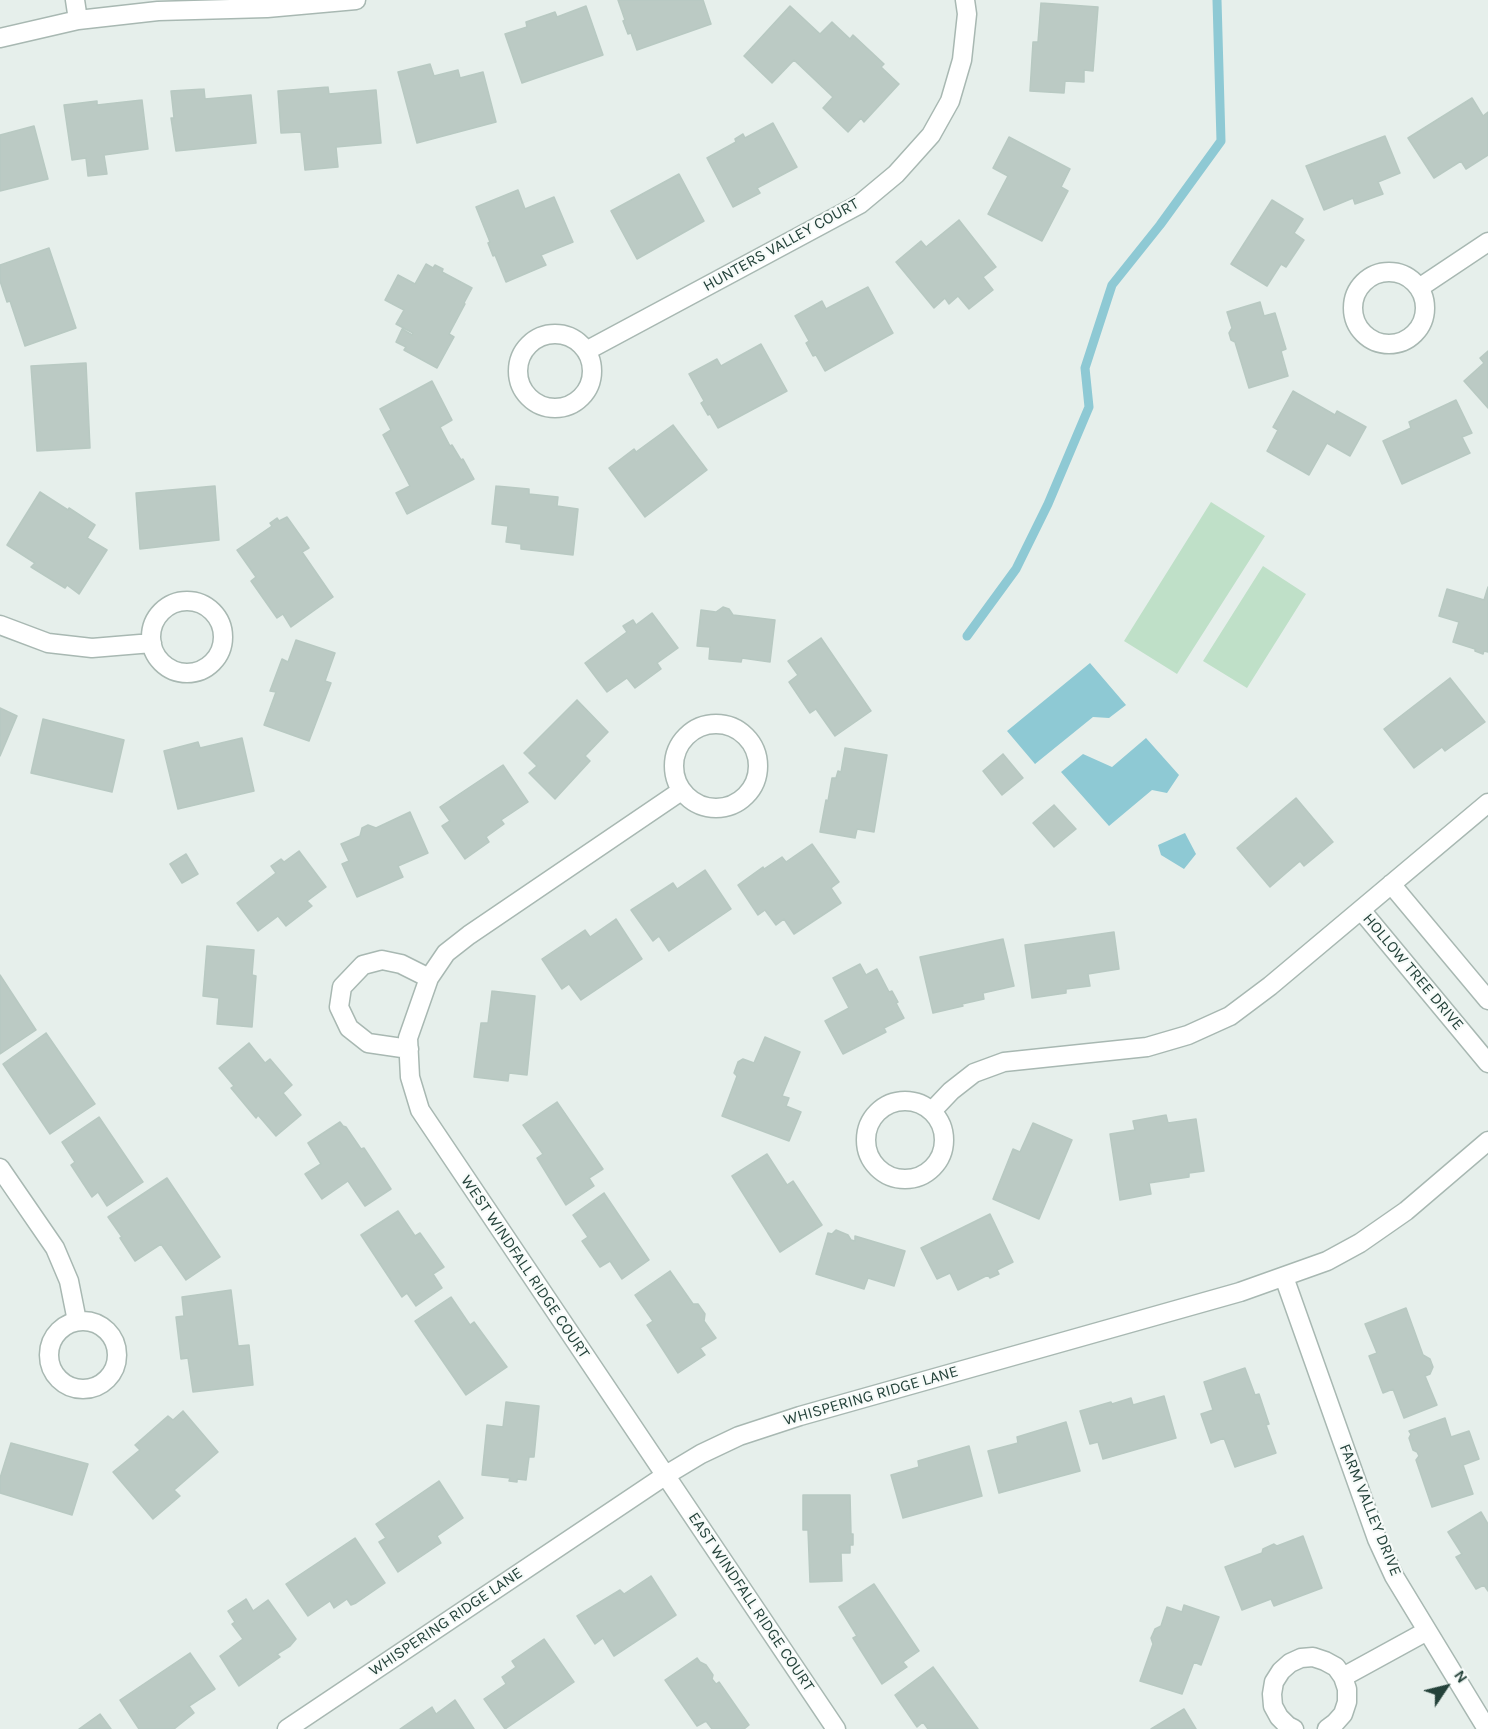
<!DOCTYPE html>
<html>
<head>
<meta charset="utf-8">
<style>
	body { margin:0 }
	#map { position:relative; width:1488px; height:1729px; overflow:hidden; background:#e6efeb; font-family:Karla,sans-serif }
	canvas { display:block }
	.north { position:absolute; left:1416px; top:1657px; width:60px; height:60px; -webkit-text-stroke:4px #f7fbf9; paint-order:stroke; rotate:55deg; font-size:16px; font-weight:700; line-height:24px; text-align:center; color:#24423a }
	.north::after { content:''; display:block; margin:auto; width:21px; height:27px; background:#24423a; clip-path:polygon(50% 0,100% 100%,50% 72%,0 100%) }
</style>
</head>
<body>
<div id="map">
<canvas width="1488" height="1729"></canvas>
<div class="north">N</div>
</div>
<script>
const context = document.querySelector('canvas').getContext('2d');
context.lineJoin = 'round';
function fillPath(path, color) {
  context.fillStyle = color;
  context.fill(path, 'evenodd');
}
function toPath(rows) {
  const path = new Path2D();
  for (const r of rows) {
    if (r.length === 3) {
      path.moveTo(r[0] + r[2], r[1]);
      path.arc(r[0], r[1], r[2], 0, 2 * Math.PI);
      continue;
    }
    path.moveTo(r[0], r[1]);
    for (let i = 2; i < r.length; i += 2) path.lineTo(r[i], r[i + 1]);
  }
  return path;
}
function trace(path, color, width, dash) {
  context.strokeStyle = color;
  context.lineWidth = width;
  context.lineCap = dash ? 'butt' : 'round';
  context.setLineDash(dash || []);
  context.stroke(path);
}
function write(font, color, halo, rows, align = 'center') {
  context.font = font + ' Karla,sans-serif';
  context.lineWidth = 4.5;
  context.setLineDash([]);
  context.textBaseline = 'middle';
  context.strokeStyle = halo;
  context.fillStyle = color;
  for (const [text, x, y, turn = 0] of rows) {
    context.save();
    context.translate(x, y);
    context.rotate((+turn || 0) * Math.PI / 180);
    context.textAlign = isNaN(turn) ? turn : align;
    if (halo) context.strokeText(text, 0, 0);
    context.fillText(text, 0, 0);
    context.restore();
  }
}
const green = toPath([
	[1211,502,1265,536,1177,674,1124,641],
	[1263,566,1306,594,1247,688,1203,661]
]);
const water = toPath([
	[1090,663,1126,705,1109,718,1093,717,1035,764,1007,731],
	[1146,738,1179,775,1167,793,1152,790,1109,826,1061,772,1083,754,1112,767],
	[1185,833,1196,854,1184,869,1161,855,1158,845]
]);
const stream = toPath([
	[967,636,1016,569,1048,504,1089,407,1085,368,1112,285,1160,225,1221,141,1217,0]
]);
const building = toPath([
	[618,0,703,0,711,24,637,50,631,33,628,34,623,21,625,20,618,0],
	[1041,3,1098,7,1093,71,1084,70,1084,82,1065,81,1064,93,1030,91,1033,42,1038,42,1041,3],
	[586,6,603,55,522,83,505,34,527,27,526,22,555,12,557,17,586,6],
	[790,6,820,34,832,22,850,39,853,35,884,64,881,67,899,84,864,122,861,118,848,132,823,108,833,97,794,60,772,83,744,56,790,6],
	[430,64,434,76,458,70,460,78,483,72,496,122,417,143,398,72,430,64],
	[328,87,329,94,376,90,381,143,336,147,338,167,305,170,301,132,281,133,278,91,328,87],
	[204,89,205,99,251,95,256,143,176,151,171,118,174,118,171,91,204,89],
	[1472,98,1483,116,1488,112,1488,155,1466,169,1461,161,1434,178,1408,138,1472,98],
	[142,100,148,149,104,155,107,174,88,176,86,158,72,160,64,105,97,101,97,105,142,100],
	[773,123,797,167,757,188,760,193,733,207,707,158,736,142,735,139,743,134,745,138,773,123],
	[34,126,48,179,0,191,0,135,34,126],
	[1385,136,1400,173,1378,182,1383,194,1355,204,1353,198,1324,210,1306,166,1385,136],
	[1009,137,1070,169,1061,187,1068,191,1042,241,988,214,1008,176,993,168,1009,137],
	[679,174,704,221,637,259,611,211,679,174],
	[518,190,525,209,554,197,573,242,541,255,546,265,506,282,495,255,493,256,488,243,490,242,476,207,518,190],
	[1272,200,1303,219,1294,233,1304,240,1286,267,1281,264,1267,286,1231,264,1272,200],
	[959,220,996,267,983,277,993,290,969,309,958,296,949,304,945,298,934,308,896,262,921,241,926,247,959,220],
	[49,248,76,328,25,346,10,301,7,302,0,281,0,265,49,248],
	[426,264,433,268,435,265,443,269,442,272,472,288,464,303,465,304,449,334,454,337,437,368,404,350,406,347,396,342,402,329,412,335,413,333,396,324,404,310,385,300,398,275,415,284,426,264],
	[868,287,893,333,825,371,816,355,813,356,806,343,809,341,795,316,822,301,826,309,868,287],
	[1260,302,1264,316,1275,313,1286,349,1281,351,1288,376,1249,388,1235,342,1231,340,1229,333,1232,328,1227,312,1260,302],
	[761,344,787,391,718,428,710,414,708,415,701,403,704,401,689,374,717,359,721,366,761,344],
	[1488,351,1488,408,1464,381,1484,363,1480,358,1488,351],
	[86,363,90,448,37,451,31,366,86,363],
	[432,381,452,420,440,427,450,446,452,445,461,460,463,459,474,479,407,514,396,493,410,486,383,435,391,430,380,409,432,381],
	[1293,391,1335,415,1337,411,1366,427,1350,456,1327,443,1309,475,1267,451,1278,430,1273,427,1293,391],
	[1456,400,1472,433,1462,437,1470,453,1402,484,1383,441,1411,428,1409,422,1456,400],
	[673,425,707,470,645,517,609,468,634,449,636,452,673,425],
	[215,486,219,540,140,549,136,493,215,486],
	[496,486,529,489,529,494,558,497,557,506,578,509,573,555,521,549,521,544,506,542,508,526,492,524,496,486],
	[40,492,68,510,69,508,95,525,87,538,107,550,79,594,67,585,65,588,31,567,35,563,7,545,40,492],
	[287,517,309,548,302,552,333,597,291,627,283,614,277,618,251,581,256,577,237,550,272,526,270,523,277,518,279,521,287,517],
	[1488,587,1488,652,1484,651,1483,654,1475,651,1475,649,1453,642,1459,622,1439,616,1447,589,1484,600,1488,587],
	[723,607,729,609,733,615,775,620,770,662,742,658,741,662,709,659,710,647,697,646,701,610,716,612,723,607],
	[652,613,678,648,657,663,661,669,635,688,627,678,607,692,585,663,627,632,623,626,633,620,636,625,652,613],
	[821,638,871,711,835,736,816,709,810,713,789,682,798,675,788,661,821,638],
	[296,640,335,653,325,681,331,683,309,741,264,725,276,692,270,691,282,659,288,662,296,640],
	[1450,678,1485,722,1445,751,1442,747,1414,768,1384,729,1450,678],
	[577,700,608,732,585,756,590,761,555,799,529,773,537,766,524,753,577,700],
	[0,708,17,716,0,756,0,708],
	[43,719,124,740,112,792,31,773,43,719],
	[242,738,254,791,178,809,164,751,198,742,200,748,242,738],
	[845,748,887,755,874,832,857,829,855,838,820,832,826,800,828,801,832,778,836,778,838,771,841,772,845,748],
	[1003,754,1023,778,1002,795,983,771,1003,754],
	[503,765,528,802,501,820,504,824,486,837,489,842,465,859,442,826,450,821,440,807,503,765],
	[1296,798,1333,842,1304,866,1300,861,1270,887,1237,848,1296,798],
	[1054,805,1076,829,1054,847,1033,823,1054,805],
	[410,812,428,853,398,866,403,877,357,897,342,864,349,861,341,844,360,836,362,828,368,825,376,828,410,812],
	[812,844,839,882,831,888,841,903,794,934,784,919,776,925,765,910,758,915,738,885,763,867,764,869,782,857,786,862,812,844],
	[299,851,326,887,307,901,312,906,286,926,278,916,258,931,237,903,276,873,271,866,281,859,284,862,299,851],
	[186,854,198,874,182,883,170,864,186,854],
	[705,870,731,909,669,951,659,936,653,941,631,910,673,883,677,889,705,870],
	[616,919,642,959,581,1000,569,984,562,989,542,959,585,930,590,937,616,919],
	[1114,932,1119,969,1088,974,1090,986,1066,989,1066,993,1032,998,1025,945,1114,932],
	[1003,939,1014,986,983,993,984,999,962,1004,963,1006,933,1013,920,957,1003,939],
	[207,946,254,950,252,975,256,976,252,1027,217,1024,219,998,203,996,207,946],
	[860,964,866,975,877,969,889,992,892,991,898,1002,896,1003,904,1018,884,1028,886,1032,843,1054,825,1021,849,1008,833,978,860,964],
	[0,975,36,1030,0,1054,0,975],
	[492,991,535,996,527,1075,509,1073,508,1081,474,1077,481,1023,488,1023,492,991],
	[46,1033,95,1104,50,1134,3,1064,46,1033],
	[765,1037,800,1052,782,1096,789,1098,786,1106,801,1112,789,1141,722,1116,737,1076,734,1073,738,1062,743,1059,754,1063,765,1037],
	[249,1043,265,1063,270,1059,292,1085,283,1093,301,1115,276,1136,258,1115,256,1118,231,1088,234,1086,219,1068,249,1043],
	[557,1102,603,1169,589,1178,594,1186,566,1205,537,1158,543,1154,523,1125,557,1102],
	[1166,1115,1168,1123,1196,1119,1204,1171,1189,1173,1189,1177,1149,1183,1151,1194,1120,1200,1110,1134,1135,1130,1133,1121,1166,1115],
	[99,1117,143,1182,107,1206,98,1192,92,1197,71,1165,75,1162,62,1142,99,1117],
	[340,1122,343,1126,346,1127,361,1149,364,1148,391,1189,365,1206,348,1181,322,1199,305,1174,321,1164,308,1143,340,1122],
	[1033,1123,1072,1140,1039,1219,993,1199,1013,1149,1020,1152,1033,1123],
	[767,1154,787,1185,793,1181,822,1225,780,1252,732,1176,767,1154],
	[167,1178,220,1257,186,1280,161,1244,135,1261,120,1238,122,1237,108,1217,167,1178],
	[604,1193,649,1260,622,1279,610,1261,600,1267,582,1241,588,1237,573,1215,604,1193],
	[398,1211,415,1236,420,1233,444,1267,433,1274,442,1288,416,1306,407,1293,402,1297,361,1235,398,1211],
	[990,1214,1013,1262,997,1270,999,1274,990,1278,988,1275,958,1290,950,1273,937,1279,921,1248,990,1214],
	[836,1230,848,1235,851,1240,855,1241,855,1236,905,1251,894,1286,868,1278,864,1289,816,1274,828,1233,832,1234,836,1230],
	[670,1271,693,1304,698,1304,705,1314,704,1321,716,1338,700,1348,705,1355,678,1373,647,1325,653,1321,635,1295,670,1271],
	[231,1290,238,1346,249,1345,253,1385,193,1392,188,1358,181,1359,176,1317,184,1316,182,1297,231,1290],
	[451,1297,470,1325,474,1322,507,1367,466,1395,415,1321,451,1297],
	[1406,1308,1423,1355,1430,1359,1433,1367,1430,1374,1425,1376,1437,1405,1404,1418,1393,1389,1383,1393,1369,1356,1377,1353,1365,1324,1406,1308],
	[1245,1368,1255,1395,1259,1394,1269,1424,1266,1425,1276,1453,1235,1467,1224,1438,1211,1443,1201,1414,1213,1410,1204,1382,1245,1368],
	[1164,1396,1176,1438,1103,1459,1098,1442,1090,1444,1080,1411,1111,1402,1112,1404,1131,1398,1133,1405,1164,1396],
	[506,1402,539,1406,534,1457,529,1457,526,1480,517,1479,517,1482,509,1481,510,1478,482,1475,487,1425,503,1427,506,1402],
	[183,1411,218,1452,174,1490,180,1496,153,1519,113,1472,140,1450,135,1445,168,1416,173,1420,183,1411],
	[1445,1418,1451,1437,1469,1431,1479,1459,1463,1465,1473,1494,1432,1507,1416,1460,1419,1456,1417,1452,1413,1450,1409,1438,1411,1434,1409,1431,1445,1418],
	[1066,1422,1080,1471,999,1493,988,1451,1018,1443,1017,1437,1066,1422],
	[11,1443,88,1464,72,1515,0,1493,0,1478,11,1443],
	[969,1446,982,1496,903,1518,891,1475,919,1467,918,1461,969,1446],
	[439,1481,463,1518,437,1536,441,1543,398,1572,379,1542,386,1538,376,1524,439,1481],
	[803,1495,850,1495,851,1534,853,1534,853,1545,850,1545,850,1553,841,1553,842,1581,810,1582,808,1530,803,1530,803,1495],
	[1481,1512,1488,1524,1488,1591,1484,1585,1476,1589,1456,1557,1462,1554,1448,1532,1481,1512],
	[1303,1536,1322,1588,1274,1606,1271,1599,1242,1610,1225,1567,1262,1553,1263,1549,1274,1544,1277,1546,1303,1536],
	[355,1538,385,1583,356,1603,351,1605,347,1599,334,1608,330,1601,308,1616,286,1584,355,1538],
	[651,1576,676,1615,614,1656,603,1638,595,1644,577,1616,620,1590,624,1594,651,1576],
	[874,1584,919,1651,903,1662,907,1667,882,1684,853,1638,857,1636,839,1607,874,1584],
	[246,1599,253,1611,268,1600,296,1639,290,1646,277,1654,280,1657,239,1686,220,1656,243,1639,232,1624,235,1622,228,1611,246,1599],
	[1184,1605,1219,1617,1201,1665,1194,1662,1182,1694,1140,1681,1153,1644,1151,1638,1155,1629,1161,1626,1167,1607,1182,1612,1184,1605],
	[544,1639,574,1682,505,1729,484,1699,506,1684,502,1677,516,1667,512,1661,544,1639],
	[190,1653,215,1689,189,1706,194,1713,174,1729,139,1729,120,1700,190,1653],
	[697,1658,700,1662,706,1665,713,1675,712,1679,716,1684,719,1682,749,1725,744,1729,712,1729,706,1721,697,1726,665,1680,697,1658],
	[933,1667,978,1729,928,1729,923,1722,917,1727,895,1695,933,1667],
	[455,1700,474,1729,400,1729,432,1707,436,1714,455,1700],
	[1184,1709,1196,1729,1151,1729,1184,1709],
	[100,1714,111,1729,79,1729,100,1714]
]);
const minor = toPath([
	[75,0,78,20],
	[0,38,78,20,158,11,267,8,356,0],
	[1389,308,36],
	[1419,288,1488,242],
	[555,371,37],
	[586,351,860,204,896,174,931,135,950,101,962,60,967,14,965,0],
	[187,637,36],
	[0,625,48,643,92,648,152,643],
	[716,766,42],
	[681,791,469,935,446,953,429,978,408,1038,410,1077,420,1110,836,1729],
	[1391,884,1488,1000],
	[1361,910,1488,1063],
	[409,1049,368,1043,349,1028,339,1007,342,987,363,965,382,960,401,964,429,978],
	[905,1140,39],
	[932,1111,951,1091,974,1073,1004,1062,1147,1047,1188,1035,1230,1016,1270,986,1488,803],
	[0,1168,55,1248,69,1281,77,1321],
	[1284,1277,1377,1539,1394,1576,1487,1729],
	[83,1355,34],
	[1343,1677,1427,1631],
	[287,1729,666,1475,701,1454,739,1436,800,1416,1240,1292,1327,1261,1360,1243,1406,1211,1488,1141],
	[1294,1729,1288,1726,1279,1717,1273,1706,1272,1694,1274,1682,1281,1671,1290,1663,1301,1658,1313,1657,1325,1661,1336,1667,1343,1677,1347,1689,1347,1702,1343,1714,1335,1723,1327,1729]
]);
const streetNames = [
	["HUNTERS VALLEY COURT",781,245,-29],
	["HOLLOW TREE DRIVE",1413,972,50],
	["WEST WINDFALL RIDGE COURT",525,1267,56],
	["WHISPERING RIDGE LANE",871,1396,-16],
	["FARM VALLEY DRIVE",1370,1510,68],
	["EAST WINDFALL RIDGE COURT",751,1602,56],
	["WHISPERING RIDGE LANE",446,1622,-34]
];
fillPath(green, '#bfe0c8');
fillPath(water, '#8ec9d4');
trace(stream, '#8ec9d4', 9);
fillPath(building, '#bbcac4');
trace(building, '#b8c9c2', 1.5);
trace(minor, '#a8b8b2', 21);
trace(minor, '#fff', 18);
write('16px', '#24423a', '#f7fbf9', streetNames);
</script>
</body>
</html>
